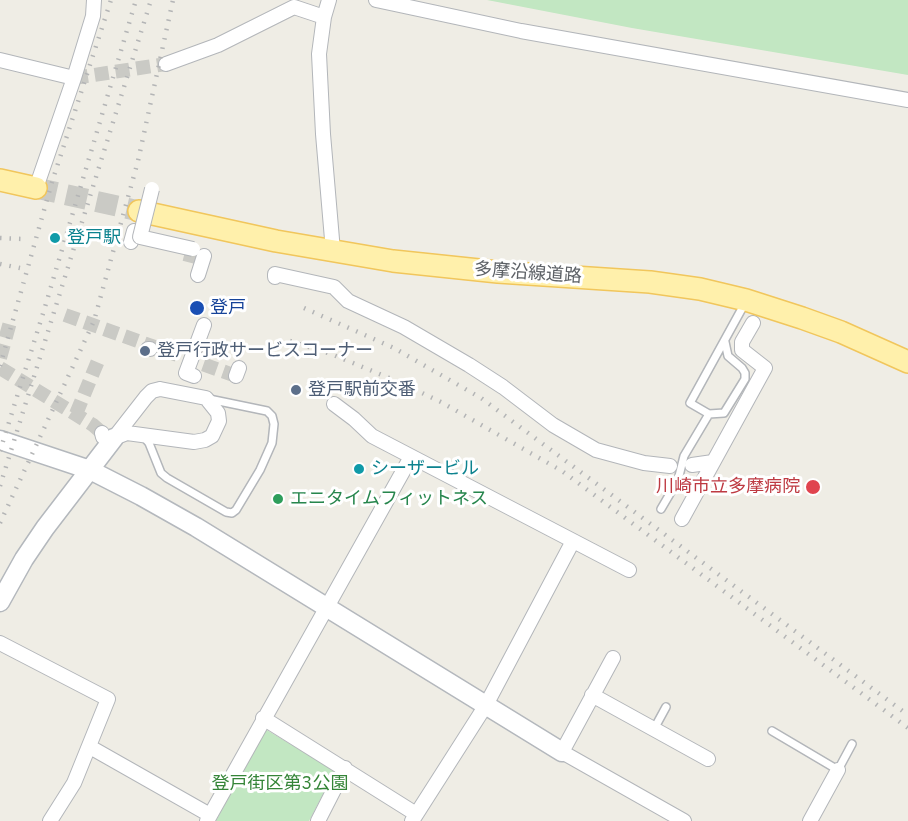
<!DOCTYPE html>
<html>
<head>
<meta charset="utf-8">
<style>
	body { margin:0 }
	canvas { display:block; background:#efede5 }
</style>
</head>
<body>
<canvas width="908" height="821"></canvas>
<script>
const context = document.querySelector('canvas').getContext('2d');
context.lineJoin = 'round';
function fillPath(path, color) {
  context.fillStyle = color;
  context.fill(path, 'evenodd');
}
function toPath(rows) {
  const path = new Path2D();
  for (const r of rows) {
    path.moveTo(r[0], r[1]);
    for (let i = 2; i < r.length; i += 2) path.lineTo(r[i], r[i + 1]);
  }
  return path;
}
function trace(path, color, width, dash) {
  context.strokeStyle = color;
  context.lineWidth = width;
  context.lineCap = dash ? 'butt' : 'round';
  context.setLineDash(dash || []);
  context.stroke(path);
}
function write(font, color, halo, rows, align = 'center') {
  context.font = font + ' "IBM Plex Sans","Noto Sans JP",sans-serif';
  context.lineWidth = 6;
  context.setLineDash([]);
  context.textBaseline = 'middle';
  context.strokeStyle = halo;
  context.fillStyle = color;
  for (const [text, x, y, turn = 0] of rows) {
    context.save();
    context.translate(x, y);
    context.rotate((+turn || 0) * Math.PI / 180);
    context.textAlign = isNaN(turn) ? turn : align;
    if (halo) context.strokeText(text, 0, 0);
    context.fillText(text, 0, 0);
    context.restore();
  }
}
const green = toPath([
	[487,0,908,0,908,75,632,28],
	[265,729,335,771,309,821,216,821]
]);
const streetTunnel = toPath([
	[74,78,166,64],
	[193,249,189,264,201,267],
	[65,315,236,376],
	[0,358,10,322],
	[0,368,93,425,102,433],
	[76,414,100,356]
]);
const primaryTunnel = toPath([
	[36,188,139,211]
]);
const lane = toPath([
	[709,414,724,413,745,379,745,373,742,368,728,356,725,342],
	[143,436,149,443,161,473,167,478,226,512,232,513,236,510,260,470,272,443,274,424,272,416,267,411,209,399],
	[661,509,678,480,684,456,709,414,690,403,745,303],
	[654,729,666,707],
	[772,731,838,770,852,744]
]);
const street = toPath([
	[329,0,324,17,319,54,323,134,333,251],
	[376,0,521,31,908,100],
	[0,60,74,78],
	[166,64,218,45,294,7,324,17],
	[36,188,74,78,93,16,94,0],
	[131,242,134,231],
	[198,275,204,256],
	[275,277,275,274,334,287,348,301,404,327,469,365,503,387,553,425,596,450,644,463,670,466],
	[148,349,150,349],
	[194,376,186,373,204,325],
	[236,376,239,368],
	[160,389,206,398,218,413,219,421,212,436,205,440,194,442,127,433,114,438,146,397,152,391,160,389],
	[334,404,354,419,372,436,629,570],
	[102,433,103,437],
	[692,465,713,462],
	[682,519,765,368,742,350,742,342,753,323],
	[0,643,108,699,74,783,50,821],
	[613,658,562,752,684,821],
	[592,695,708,759],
	[263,718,416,814],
	[90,747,210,815],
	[207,821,411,457],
	[318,821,345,768],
	[412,821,486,705,573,541],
	[810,821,838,770]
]);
const secondary = toPath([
	[0,440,90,470,141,496,196,527,562,752],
	[0,602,24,559,45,528,114,438]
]);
const primary = toPath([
	[0,180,36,188],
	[139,211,276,241,393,261,498,272,650,282,700,289,746,300,802,318,841,332,908,362]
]);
const rail = toPath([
	[0,238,23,239],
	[0,264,20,268],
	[304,308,394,348,481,398,908,715],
	[290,341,331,354,399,382,441,402,562,471,908,728],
	[0,366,52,182,111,0],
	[0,451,45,307,136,0],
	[0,486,151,0],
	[0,523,94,321,138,161,173,0]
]);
const streetBridge = toPath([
	[152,189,140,237,193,249]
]);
const markers = [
	[55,238,6,"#0f9aa8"],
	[197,308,8,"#1a4fb4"],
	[145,351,6,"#5c6f8a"],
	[296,390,6,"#5c6f8a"],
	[359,469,6,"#0f9aa8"],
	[813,487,8,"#e0444e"],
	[278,499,6,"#2e9e5b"]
];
const cultureNames = [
	["登戸駅",67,238],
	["シーザービル",371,469]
];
const streetNames = [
	["多摩沿線道路",528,273,4]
];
const transitNames = [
	["登戸",210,308]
];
const serviceNames = [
	["登戸行政サービスコーナー",157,351],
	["登戸駅前交番",308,390]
];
const healthNames = [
	["川崎市立多摩病院",800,487]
];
const leisureNames = [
	["エニタイムフィットネス",290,499]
];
const parkNames = [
	["登戸街区第3公園",280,784]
];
fillPath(green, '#c2e7c2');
trace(streetTunnel, '#cacac5', 14, [14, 7]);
trace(primaryTunnel, '#cacac5', 21, [21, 10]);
trace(lane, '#b3b6ba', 10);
trace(street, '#b3b6ba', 16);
trace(secondary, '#b4b8bd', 21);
trace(primary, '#f1c65c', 24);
trace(lane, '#fff', 7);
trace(street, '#fff', 14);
trace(secondary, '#fff', 18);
trace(primary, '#fff0ab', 21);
trace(rail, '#b4b5b6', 4.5, [1.5, 8]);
trace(streetBridge, '#b3b6ba', 16, []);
trace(streetBridge, '#fff', 14);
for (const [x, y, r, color] of markers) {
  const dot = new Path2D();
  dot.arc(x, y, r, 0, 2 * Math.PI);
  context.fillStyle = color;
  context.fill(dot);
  trace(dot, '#fff', 2);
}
write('18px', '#0d838f', '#fff', cultureNames, 'left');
write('18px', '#5d6166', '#fff', streetNames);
write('18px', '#164399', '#fff', transitNames, 'left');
write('18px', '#4e5e75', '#fff', serviceNames, 'left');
write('18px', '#be3a42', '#fff', healthNames, 'right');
write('18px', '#27864d', '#fff', leisureNames, 'left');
write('18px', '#358538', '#fff', parkNames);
</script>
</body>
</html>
